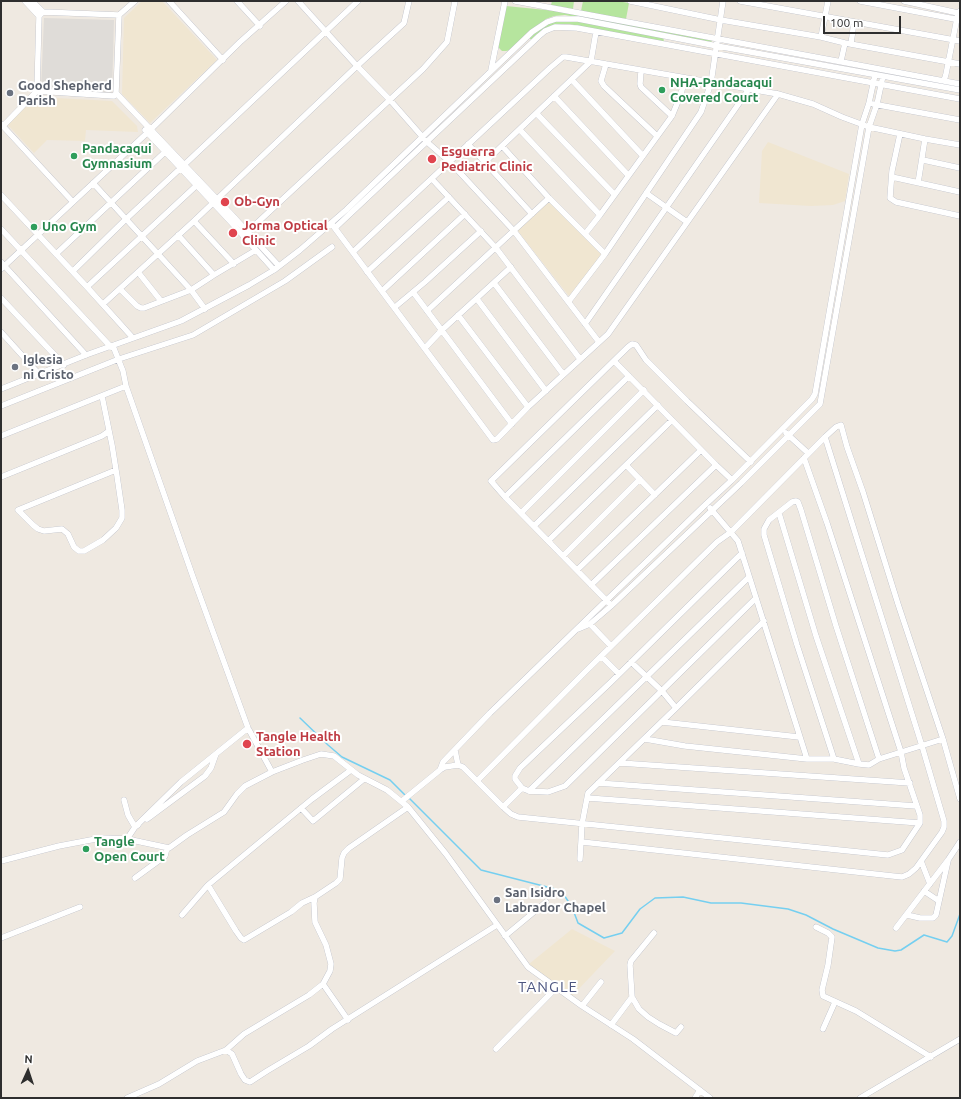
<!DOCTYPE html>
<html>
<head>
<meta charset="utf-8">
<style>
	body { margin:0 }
	#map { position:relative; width:961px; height:1099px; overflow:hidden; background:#efe9e1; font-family:Ubuntu,sans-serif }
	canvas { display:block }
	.frame { position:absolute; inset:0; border:2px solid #2e2e2e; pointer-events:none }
	.north { position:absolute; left:8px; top:1051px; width:40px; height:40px; -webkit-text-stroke:3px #fff; paint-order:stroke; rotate:3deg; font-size:11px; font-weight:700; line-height:16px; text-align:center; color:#2e2e2e }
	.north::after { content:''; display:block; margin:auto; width:14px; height:18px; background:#2e2e2e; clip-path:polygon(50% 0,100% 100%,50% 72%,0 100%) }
	.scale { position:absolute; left:823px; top:16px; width:78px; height:18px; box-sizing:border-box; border:2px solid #2e2e2e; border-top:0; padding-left:5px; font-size:12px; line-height:14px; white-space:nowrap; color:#2e2e2e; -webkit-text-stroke:3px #fff; paint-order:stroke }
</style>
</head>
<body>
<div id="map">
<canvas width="961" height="1099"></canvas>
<div class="frame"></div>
<div class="north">N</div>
<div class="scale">100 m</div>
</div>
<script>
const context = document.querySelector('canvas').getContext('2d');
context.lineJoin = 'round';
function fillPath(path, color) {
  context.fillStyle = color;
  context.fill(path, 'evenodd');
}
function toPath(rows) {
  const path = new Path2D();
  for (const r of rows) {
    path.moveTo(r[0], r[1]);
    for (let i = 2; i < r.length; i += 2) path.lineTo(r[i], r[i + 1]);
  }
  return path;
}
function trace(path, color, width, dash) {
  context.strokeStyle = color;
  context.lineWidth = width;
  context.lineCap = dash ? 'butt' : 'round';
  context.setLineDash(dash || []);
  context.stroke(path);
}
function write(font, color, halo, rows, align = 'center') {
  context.font = font + ' Ubuntu,sans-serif';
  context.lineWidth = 4;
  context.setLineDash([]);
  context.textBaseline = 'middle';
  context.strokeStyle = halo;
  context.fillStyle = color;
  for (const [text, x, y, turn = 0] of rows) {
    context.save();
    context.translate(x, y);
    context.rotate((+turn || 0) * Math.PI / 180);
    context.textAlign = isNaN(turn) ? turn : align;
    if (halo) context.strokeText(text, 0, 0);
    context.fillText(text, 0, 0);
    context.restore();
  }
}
const education = toPath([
	[142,1,162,1,217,60,150,123,122,94,124,18],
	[37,97,112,101,137,126,138,132,86,130,85,141,47,140,34,153,7,124],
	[768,142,849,174,845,201,833,205,811,206,759,203,762,151],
	[549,200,603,254,569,296,517,230],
	[572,929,615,951,571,997,529,964]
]);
const green = toPath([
	[552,1,574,1,573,9,551,5],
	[583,1,617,1,629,3,626,19,581,11],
	[506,6,566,12,713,40,711,42,565,15,554,16,546,19,511,50,506,51,502,51,498,47],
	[575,20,662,37,664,40,663,42,569,24,559,24,550,26,533,39,530,39,530,36,550,22]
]);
const plaza = toPath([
	[44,18,114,20,112,93,41,90]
]);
const stream = toPath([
	[300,718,328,745,342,757,390,780,405,795],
	[408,797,481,870,555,889,564,895,572,907,578,923,604,938,622,933,640,909,655,898,683,897,711,903,741,903,788,909,806,915,833,929,878,948,895,951,901,950,924,935,947,942,952,936,960,914]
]);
const minor = toPath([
	[25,1,39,16],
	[32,1,43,12],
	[169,1,223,60],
	[237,1,260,26],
	[298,1,357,66,390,100,427,142,450,162,514,231,599,342],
	[515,1,960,84],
	[630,1,721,20,821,37,845,43,960,64],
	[740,1,960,41],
	[860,1,960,20],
	[904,1,958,13],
	[821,37,828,1],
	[851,44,854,22],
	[841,61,845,43],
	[606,64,601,81,604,86,657,136],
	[491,70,505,1],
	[641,71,640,84,641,87,672,116],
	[572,80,643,156],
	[944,81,946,74,958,13,960,11],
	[37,91,114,96,116,93,119,15],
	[116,93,232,215,279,266],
	[554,96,628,175],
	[873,104,960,120],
	[537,114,614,194],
	[1,124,73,202],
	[3,126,37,91,39,16,43,12,119,15,135,1],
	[145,130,230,221,274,270],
	[520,130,600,215],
	[900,134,892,171,890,198,896,202,960,216],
	[468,144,532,214],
	[502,146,549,198,605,254],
	[923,160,960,168],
	[485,162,591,61,596,32],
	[892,177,960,192],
	[432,179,496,248,580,359],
	[93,183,191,290,205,309],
	[918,183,925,139],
	[646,193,687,222],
	[1,195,87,287,133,338],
	[194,221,234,264],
	[331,223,493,440,497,439,528,407,608,334,778,94],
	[335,228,539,36,545,31,555,27,577,28,960,99],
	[1,229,111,347],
	[585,234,600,215,672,116,681,94,685,78],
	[178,235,214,275],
	[243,236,423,69,447,42,455,1],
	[353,252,550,68,563,57,566,57,778,94,813,104,842,117,869,127,925,139,960,145],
	[56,254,165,152],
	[1,262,86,355],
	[1,269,147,133,240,42,286,1],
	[73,271,125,220,184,165,358,1],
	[138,272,161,301],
	[367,272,449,197],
	[494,283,563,374],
	[87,287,197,185],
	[120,289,137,306,141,308,144,308,191,290,214,275,256,250],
	[382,291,465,214],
	[413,292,512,424],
	[1,298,64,365],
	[477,299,546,391],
	[569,301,605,254,701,112,711,83,723,1],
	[103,304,194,221,357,66,404,23,409,1],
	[395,307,425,282,481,231],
	[427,311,549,198],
	[458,315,528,407],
	[585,324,749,89],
	[1,332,39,374],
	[113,346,123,371,126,386,193,577,248,728,272,772],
	[425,348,442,330,511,267],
	[614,361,716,465,732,480],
	[1,389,86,355,181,321,249,285,274,270,300,250,346,210,532,32,547,22,556,19,578,19,717,46,960,90],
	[102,396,112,445,117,476,122,510,122,518,116,528,103,540,84,551,79,551,74,547,68,534,62,529,44,531,38,529,33,525,18,510,116,470],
	[1,406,119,359,193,335,285,281,332,247],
	[786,433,808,453],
	[1,436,126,386],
	[626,465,655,495],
	[1,477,102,436,109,431],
	[505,497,629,376],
	[710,508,738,541,807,759],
	[521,513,644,390],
	[779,513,816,636,859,764],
	[534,526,658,405],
	[548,541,672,420],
	[742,553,610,683,520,768,515,776,515,779,522,788,529,791,548,792,565,786,756,598],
	[563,556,640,479],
	[577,570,701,450],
	[591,585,716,465],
	[609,603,505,497,491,481,628,347,632,344,636,345,646,360,687,401,751,462],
	[590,624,611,646],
	[578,629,590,624,611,606,741,483,820,404,869,127,877,104,883,76],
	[601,656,619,674],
	[631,662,662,691,676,708],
	[662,722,799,737],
	[645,739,685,746,807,759,834,759,859,764,869,765,879,759,943,739],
	[455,750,458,765],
	[834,759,797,645,764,535,764,529,769,520,792,502,796,501,798,502,801,510,836,626,879,759],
	[620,763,910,783],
	[440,770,443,762,490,713,706,504,732,480,812,399,815,394,862,124,869,103,875,75],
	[477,781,586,671,717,542,731,532,825,437,836,427,841,425,847,447,863,492,898,604,943,739,960,799],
	[598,783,916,806],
	[529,791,749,577],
	[588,798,920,823],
	[124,800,128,815,135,827,181,782,248,728],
	[402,801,440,770,445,767,458,765,463,767,503,807,511,814,518,817,888,855,902,850,920,823,920,815,904,768,901,752,827,523,804,458],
	[503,807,522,788],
	[301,808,313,821,364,779],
	[147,819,205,776,211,768,216,754],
	[127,839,135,827,138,825],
	[582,842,902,877,909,874,916,868,942,832,944,827,944,821,922,746,825,437],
	[580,859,582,824,588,793,676,708,764,621],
	[1,861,59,846,101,838,127,839,169,848,187,835,224,812,237,794,245,786,272,772,303,760,321,754,334,756,358,775,387,790,408,807,446,854,528,967,582,1006,633,1039,710,1098],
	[921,861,930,884],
	[135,878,165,856,167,848],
	[208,885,236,931,241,938,244,940,291,912,302,903,315,897],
	[924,891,939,901],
	[182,915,208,885,312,799,351,770],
	[907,915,920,918,933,918,936,915,948,861],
	[816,927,828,933,832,937,828,965,822,990,823,996,856,1011,931,1057],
	[896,928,948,860,960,842],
	[654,933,631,961,630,965,632,997,639,1009,648,1017,659,1024,676,1033,681,1027],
	[505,936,546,902],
	[1,938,80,907],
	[323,984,348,1020],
	[582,1006,601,982],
	[611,1025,632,997],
	[823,1029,835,1002],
	[496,1049,556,988],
	[226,1050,232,1054,241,1074,245,1080,250,1082,267,1071,309,1046,332,1029,497,925],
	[127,1098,159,1084,197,1061,226,1050,244,1034,309,995,323,984,330,971,331,964,326,945,315,922,314,903,315,897,336,883,340,879,342,858,344,853,349,848,408,807],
	[695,1098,700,1090],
	[860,1098,960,1039]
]);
const markers = [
	[662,90,4,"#2e9e5b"],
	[10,93,4,"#6b7280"],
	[74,156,4,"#2e9e5b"],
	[432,159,5,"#e0444e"],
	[225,202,5,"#e0444e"],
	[34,227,4,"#2e9e5b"],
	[233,233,5,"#e0444e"],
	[15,367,4,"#6b7280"],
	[247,744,5,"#e0444e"],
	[86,849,4,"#2e9e5b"],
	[497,900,4,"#6b7280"]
];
const leisureNames = [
	["NHA-Pandacaqui",670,83],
	["Covered Court",670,98],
	["Pandacaqui",82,149],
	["Gymnasium",82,164],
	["Uno Gym",42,227],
	["Tangle",94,842],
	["Open Court",94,857]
];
const worshipNames = [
	["Good Shepherd",18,86],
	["Parish",18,101],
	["Iglesia",23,360],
	["ni Cristo",23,375],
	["San Isidro",505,893],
	["Labrador Chapel",505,908]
];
const healthNames = [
	["Esguerra",441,152],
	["Pediatric Clinic",441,167],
	["Ob-Gyn",234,202],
	["Jorma Optical",242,226],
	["Clinic",242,241],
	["Tangle Health",256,737],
	["Station",256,752]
];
const quarterNames = [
	["TANGLE",548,987]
];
fillPath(education, '#f0e6d1');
fillPath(green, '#b6e59e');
fillPath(plaza, '#dfdcd8');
trace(stream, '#75cff0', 1.5);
trace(minor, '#b4b7c1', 6);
trace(minor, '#fff', 5.5);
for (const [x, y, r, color] of markers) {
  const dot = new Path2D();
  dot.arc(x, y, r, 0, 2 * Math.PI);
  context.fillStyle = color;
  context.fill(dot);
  trace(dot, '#fff', 1.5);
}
write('bold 13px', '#27864d', '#fff', leisureNames, 'left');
write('bold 13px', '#5b616d', '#fff', worshipNames, 'left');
write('bold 13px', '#be3a42', '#fff', healthNames, 'left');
context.letterSpacing = '1px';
write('15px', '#4d5680', '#fff', quarterNames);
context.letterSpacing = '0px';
</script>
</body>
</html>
